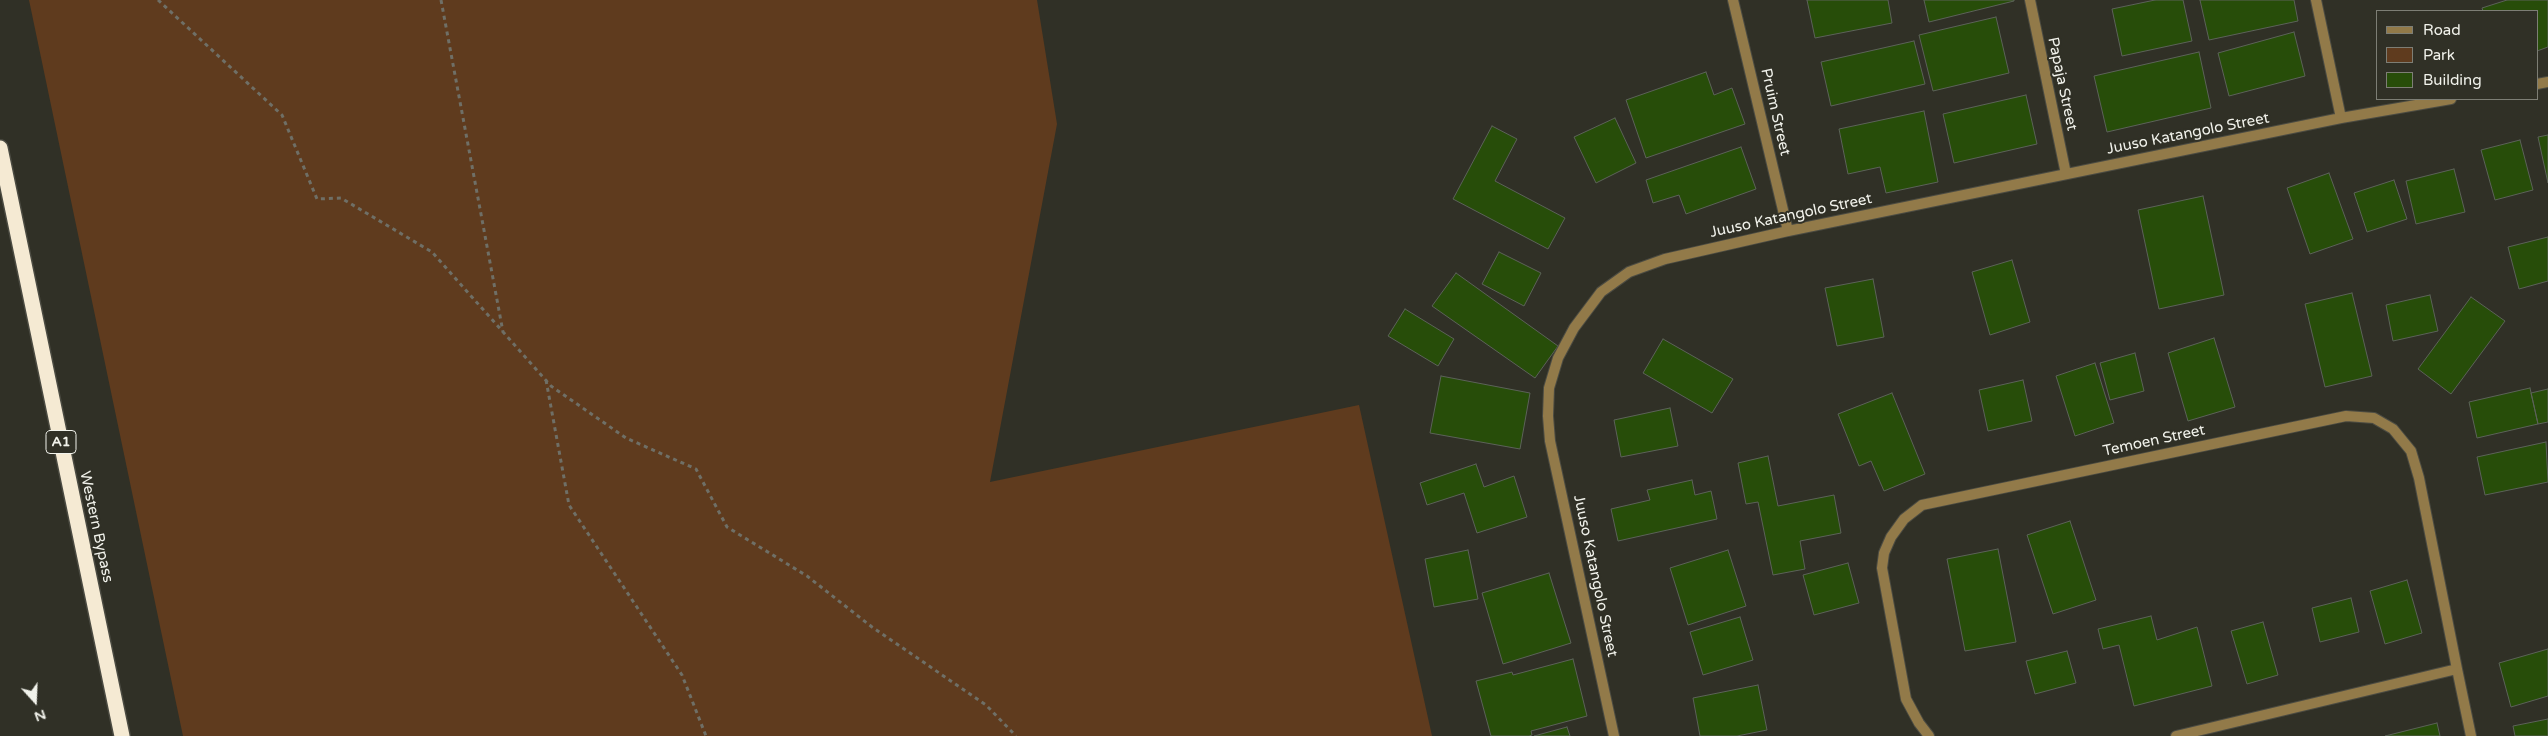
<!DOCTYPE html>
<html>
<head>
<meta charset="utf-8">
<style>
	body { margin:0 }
	#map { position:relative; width:2548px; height:736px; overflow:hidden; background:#303026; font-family:"Varela Round",sans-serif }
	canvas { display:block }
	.legend { position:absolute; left:2376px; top:10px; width:162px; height:90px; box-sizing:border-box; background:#303026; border:1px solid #7d7e75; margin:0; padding:6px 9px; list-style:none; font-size:15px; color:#f1f2eb }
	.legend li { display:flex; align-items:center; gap:10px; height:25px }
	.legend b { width:25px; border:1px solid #7d7e75 }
	.north { position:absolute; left:10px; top:676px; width:50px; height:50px; -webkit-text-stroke:4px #303026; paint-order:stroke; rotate:160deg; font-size:14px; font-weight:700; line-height:20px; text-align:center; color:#f1f2eb }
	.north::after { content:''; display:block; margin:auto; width:18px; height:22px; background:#f1f2eb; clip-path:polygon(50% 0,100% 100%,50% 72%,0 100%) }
</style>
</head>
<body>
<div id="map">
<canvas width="2548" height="736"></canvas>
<ul class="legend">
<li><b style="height:6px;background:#927a49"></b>Road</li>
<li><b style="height:14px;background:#5f3b1e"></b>Park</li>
<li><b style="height:14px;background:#274d09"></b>Building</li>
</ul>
<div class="north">N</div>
</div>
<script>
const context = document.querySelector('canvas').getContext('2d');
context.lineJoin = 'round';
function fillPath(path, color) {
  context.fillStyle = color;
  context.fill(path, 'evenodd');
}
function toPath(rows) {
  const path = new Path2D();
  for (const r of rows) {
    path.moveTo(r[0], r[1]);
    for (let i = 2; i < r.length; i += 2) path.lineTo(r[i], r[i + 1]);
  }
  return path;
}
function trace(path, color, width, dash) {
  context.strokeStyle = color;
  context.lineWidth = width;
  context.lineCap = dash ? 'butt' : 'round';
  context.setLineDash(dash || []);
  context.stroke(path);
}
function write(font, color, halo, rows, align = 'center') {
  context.font = font + ' "Varela Round",sans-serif';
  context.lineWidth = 4;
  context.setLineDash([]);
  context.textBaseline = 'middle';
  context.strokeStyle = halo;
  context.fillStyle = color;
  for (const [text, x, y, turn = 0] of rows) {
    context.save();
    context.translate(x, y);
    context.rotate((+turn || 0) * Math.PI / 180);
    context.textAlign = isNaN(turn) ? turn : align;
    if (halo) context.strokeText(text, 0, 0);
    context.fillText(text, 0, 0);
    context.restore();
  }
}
const green = toPath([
	[29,0,1037,0,1057,124,990,482,1359,405,1432,736,183,736]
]);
const building = toPath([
	[1807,0,1888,0,1892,23,1815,38,1807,0],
	[1924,0,2014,0,2014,1,1929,22,1924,0],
	[2155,0,2183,0,2192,41,2122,56,2112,9,2155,0],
	[2200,0,2294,0,2298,21,2209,40,2200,0],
	[2507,0,2548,0,2548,47,2537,51,2537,11,2483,11,2482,8,2507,0],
	[1996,17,2009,73,1933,91,1919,35,1996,17],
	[2294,32,2305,76,2229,96,2218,53,2294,32],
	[1914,41,1925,84,1831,106,1821,62,1914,41],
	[2199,52,2211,108,2107,132,2094,76,2199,52],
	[1706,72,1714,95,1732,88,1745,124,1646,158,1626,100,1706,72],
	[2026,95,2037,144,1954,163,1943,114,2026,95],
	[1924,111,1938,182,1886,193,1880,167,1848,174,1839,129,1924,111],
	[1615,118,1636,163,1596,183,1574,137,1615,118],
	[1492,126,1517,139,1495,181,1565,218,1548,249,1453,199,1492,126],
	[2548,135,2548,183,2538,137,2548,135],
	[2520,140,2533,190,2495,200,2481,150,2520,140],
	[1741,147,1756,189,1686,214,1679,195,1653,203,1646,180,1741,147],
	[2454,169,2465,212,2416,224,2406,181,2454,169],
	[2329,173,2353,239,2310,254,2287,188,2329,173],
	[2394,180,2407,219,2367,232,2354,193,2394,180],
	[2203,196,2224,295,2159,309,2138,210,2203,196],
	[2548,237,2548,281,2519,289,2508,247,2548,237],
	[1499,252,1541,273,1524,306,1482,284,1499,252],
	[2012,260,2030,322,1990,335,1972,272,2012,260],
	[1456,273,1558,346,1535,378,1432,306,1456,273],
	[1873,279,1884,337,1837,346,1825,288,1873,279],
	[2352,293,2372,376,2325,387,2305,304,2352,293],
	[2430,295,2438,331,2393,341,2386,305,2430,295],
	[2471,297,2505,321,2451,394,2418,369,2471,297],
	[1405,309,1454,339,1438,366,1388,336,1405,309],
	[2214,338,2235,407,2188,421,2168,353,2214,338],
	[1663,339,1733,379,1712,413,1643,373,1663,339],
	[2135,353,2144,391,2110,400,2100,363,2135,353],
	[2095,363,2114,423,2075,436,2056,376,2095,363],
	[1441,376,1530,393,1520,449,1430,433,1441,376],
	[2023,380,2032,421,1988,431,1979,390,2023,380],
	[2530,388,2538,424,2477,438,2469,402,2530,388],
	[2548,389,2548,422,2538,424,2531,393,2548,389],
	[1892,393,1925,474,1884,491,1871,461,1859,466,1838,414,1892,393],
	[1670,408,1678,446,1621,457,1614,420,1670,408],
	[2546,442,2548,482,2485,495,2477,457,2546,442],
	[1768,456,1778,506,1834,495,1841,533,1800,541,1805,569,1773,575,1758,502,1746,504,1738,463,1768,456],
	[1476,464,1484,487,1514,476,1527,517,1477,533,1464,493,1427,505,1420,483,1476,464],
	[1692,480,1695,495,1711,491,1717,519,1618,541,1611,509,1650,500,1647,490,1692,480],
	[2070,521,2096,600,2053,614,2027,535,2070,521],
	[1998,549,2016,642,1965,651,1947,559,1998,549],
	[1468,550,1478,599,1434,607,1425,559,1468,550],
	[1728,550,1746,606,1688,625,1670,568,1728,550],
	[1848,563,1859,603,1814,615,1803,575,1848,563],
	[1549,573,1571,643,1503,664,1482,593,1549,573],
	[2407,580,2422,633,2385,644,2370,591,2407,580],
	[2351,598,2359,632,2320,642,2312,608,2351,598],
	[2151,616,2157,640,2197,627,2212,686,2134,706,2119,645,2103,649,2098,629,2151,616],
	[1740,617,1753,660,1703,675,1690,632,1740,617],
	[2263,622,2278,675,2247,684,2231,631,2263,622],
	[2548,649,2548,696,2511,707,2499,663,2548,649],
	[2067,651,2076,683,2035,694,2026,661,2067,651],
	[1573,659,1587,716,1531,731,1532,735,1529,736,1491,736,1476,681,1512,672,1513,675,1573,659],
	[1758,685,1767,730,1737,736,1700,736,1693,698,1758,685],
	[2548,719,2548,736,2515,736,2513,726,2548,719],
	[2437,723,2440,736,2385,736,2437,723],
	[1567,727,1570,736,1534,736,1567,727]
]);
const path = toPath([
	[158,0,282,115,317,199,341,198,432,252,551,386,626,438,696,469,727,527,807,576,872,627,986,705,1016,736],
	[441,0,503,332],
	[546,380,569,505,682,675,706,736]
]);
const street = toPath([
	[1733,0,1788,231],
	[2030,0,2066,174],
	[2316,0,2341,118],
	[2537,84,2548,82],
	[2457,669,2471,736],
	[1614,736,1550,441,1548,416,1549,388,1558,358,1574,328,1601,292,1629,272,1665,259,1788,231,2341,118,2451,99],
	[1929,736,1919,723,1906,699,1882,568,1884,553,1891,537,1904,519,1922,505,2346,416,2374,418,2393,429,2411,451,2419,478,2457,669,2176,736]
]);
const highway = toPath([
	[0,148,122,736]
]);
const shields = [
	[61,442,30]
];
const shieldNames = [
	["A1",61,442]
];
const streetNames = [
	["Papaja Street",2062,84,78],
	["Pruim Street",1775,112,77],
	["Juuso Katangolo Street",2188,134,-11],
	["Juuso Katangolo Street",1791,216,-12],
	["Temoen Street",2154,441,-12],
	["Western Bypass",96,527,78],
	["Juuso Katangolo Street",1595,576,78]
];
fillPath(green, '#5f3b1e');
fillPath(building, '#274d09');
trace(building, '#5c6259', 1);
trace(street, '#4b4b42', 12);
trace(highway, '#4b4b42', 18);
trace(path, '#6f6f66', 3, [4, 4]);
trace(street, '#927a49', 10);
trace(highway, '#f5ead3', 15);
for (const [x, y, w] of shields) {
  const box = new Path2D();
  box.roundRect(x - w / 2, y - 11.5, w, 23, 4);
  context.fillStyle = '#303026';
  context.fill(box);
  trace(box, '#f1f2eb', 1);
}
write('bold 14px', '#f1f2eb', null, shieldNames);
write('15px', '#f1f2eb', '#303026', streetNames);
</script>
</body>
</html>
